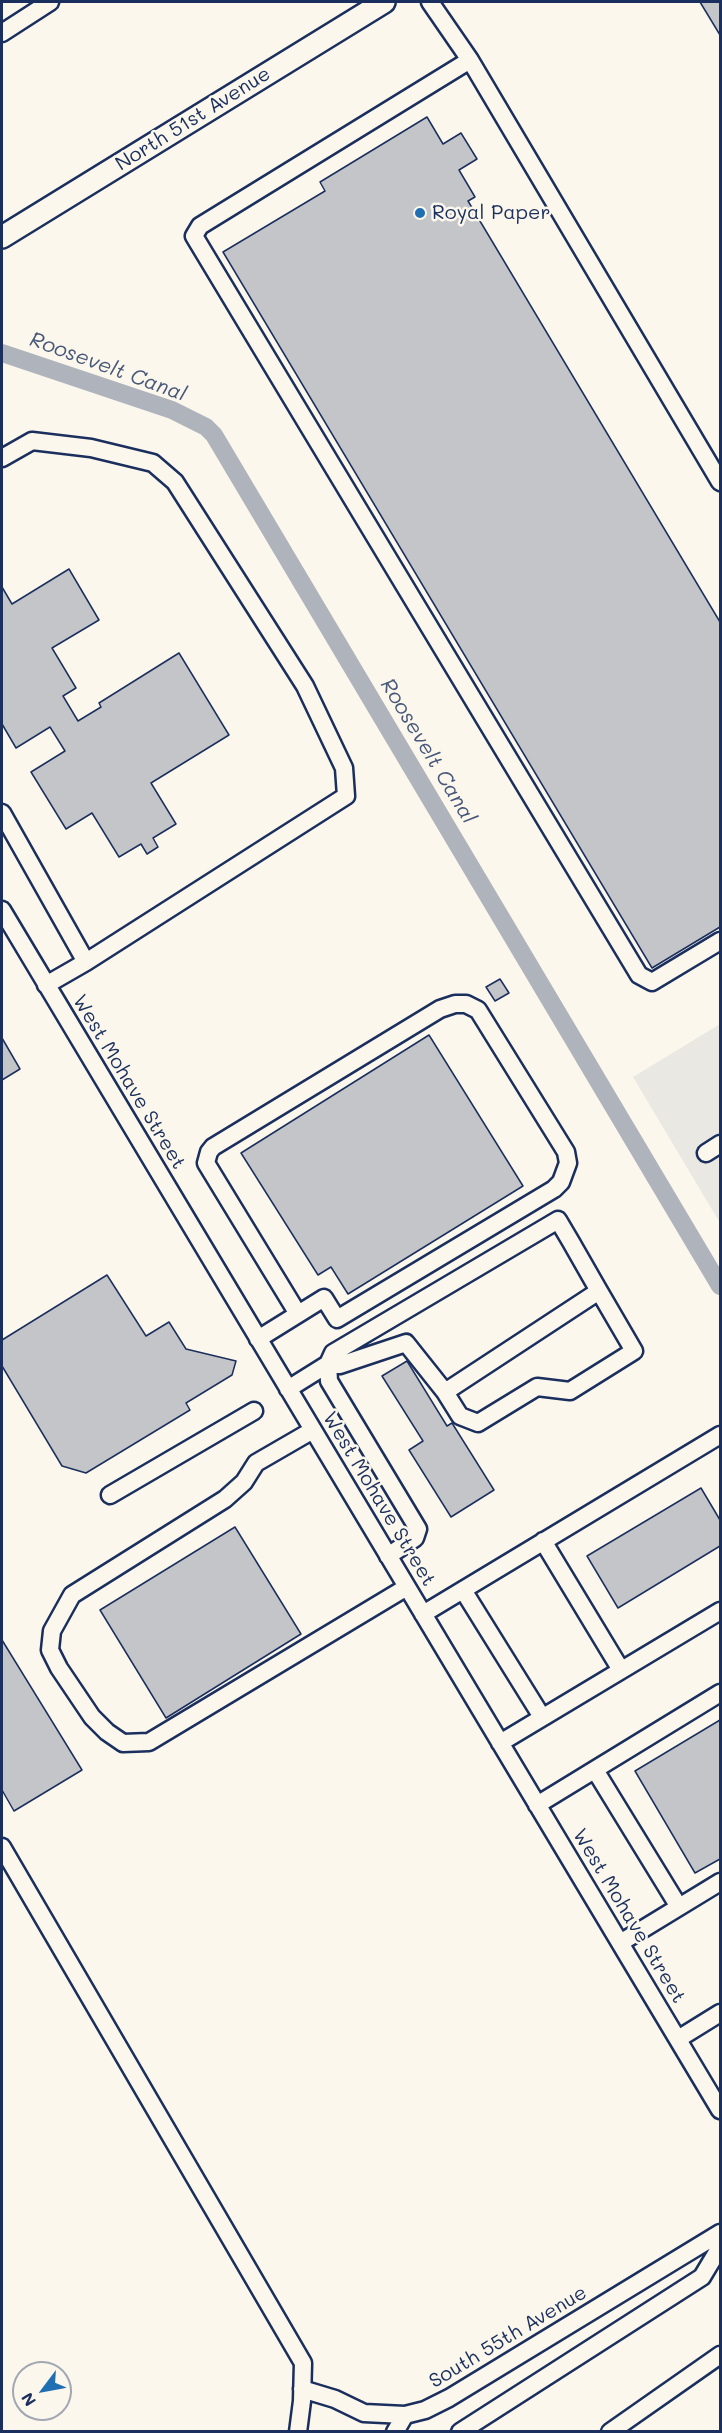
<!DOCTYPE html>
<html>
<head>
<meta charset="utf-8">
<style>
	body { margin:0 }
	#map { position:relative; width:722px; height:2433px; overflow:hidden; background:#fbf7ec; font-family:Mali,sans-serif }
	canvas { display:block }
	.frame { position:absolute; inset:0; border:3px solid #1b2f5e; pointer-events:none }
	.north { position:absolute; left:12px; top:2361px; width:60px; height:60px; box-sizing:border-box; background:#fbf7ec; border:2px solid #a1a7b3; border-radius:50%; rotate:238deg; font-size:16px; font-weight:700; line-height:24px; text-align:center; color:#1b2f5e }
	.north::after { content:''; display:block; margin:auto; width:21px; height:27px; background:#1f6fb2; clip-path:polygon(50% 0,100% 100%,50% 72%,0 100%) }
</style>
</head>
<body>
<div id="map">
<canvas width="722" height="2433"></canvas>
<div class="frame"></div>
<div class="north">N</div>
</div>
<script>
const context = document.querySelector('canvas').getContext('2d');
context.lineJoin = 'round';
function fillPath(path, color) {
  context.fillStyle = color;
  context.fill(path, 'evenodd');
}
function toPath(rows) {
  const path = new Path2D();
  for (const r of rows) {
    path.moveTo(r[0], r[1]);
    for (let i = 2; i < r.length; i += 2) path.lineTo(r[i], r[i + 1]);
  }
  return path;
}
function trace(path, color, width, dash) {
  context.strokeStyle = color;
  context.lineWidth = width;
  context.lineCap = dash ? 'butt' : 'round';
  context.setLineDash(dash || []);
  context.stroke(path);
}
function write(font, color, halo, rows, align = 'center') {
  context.font = font + ' Mali,sans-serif';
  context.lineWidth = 5;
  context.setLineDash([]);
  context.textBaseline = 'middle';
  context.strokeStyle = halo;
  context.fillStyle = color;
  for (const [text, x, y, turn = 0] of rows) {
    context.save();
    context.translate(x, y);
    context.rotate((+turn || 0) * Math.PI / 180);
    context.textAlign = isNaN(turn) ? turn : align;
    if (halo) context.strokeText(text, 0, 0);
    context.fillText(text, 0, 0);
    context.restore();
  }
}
const built = toPath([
	[720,1024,720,1223,633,1077]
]);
const canal = toPath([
	[2,353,172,410,206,427,214,435,720,1286]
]);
const building = toPath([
	[700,2,720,2,720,35,700,2],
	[427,117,443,144,461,133,477,159,459,170,475,197,468,201,720,622,720,927,652,968,223,252,325,191,320,182,427,117],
	[69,569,99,620,52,648,76,688,63,696,78,721,101,707,99,703,179,653,229,735,151,783,176,824,153,838,158,847,147,854,141,844,119,857,92,813,66,829,31,772,65,751,50,727,16,748,2,724,2,587,12,604,69,569],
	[500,979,509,993,495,1001,486,987,500,979],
	[429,1035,523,1186,348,1294,331,1267,318,1275,241,1153,429,1035],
	[2,1038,20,1069,2,1080,2,1038],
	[107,1275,146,1336,169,1322,186,1349,236,1361,232,1375,186,1403,190,1410,86,1473,62,1466,2,1366,2,1340,107,1275],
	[407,1361,447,1426,452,1423,494,1490,451,1517,409,1450,423,1441,382,1376,407,1361],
	[701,1488,720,1520,720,1546,618,1608,587,1556,701,1488],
	[235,1527,301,1634,166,1718,100,1610,235,1527],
	[2,1640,82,1770,14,1811,2,1790,2,1640],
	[720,1720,720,1859,695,1873,635,1771,720,1720]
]);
const minor = toPath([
	[430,2,470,60,720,482],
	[2,33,50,2],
	[470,60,200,226,194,236,639,975,652,982,720,941],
	[2,458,32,441,91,448,153,463,175,482,305,686,344,768,346,796,86,962],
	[2,813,86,962,46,985],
	[2,910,720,2110],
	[706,1153,720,1144],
	[258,1339,324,1298,337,1319,554,1189,561,1182,568,1163,566,1152,478,1010,466,1004,455,1004,440,1009,213,1147,209,1152,206,1163,298,1314],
	[288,1389,328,1364,340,1365,406,1343,445,1392],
	[313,1430,256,1463,244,1482,225,1499,72,1595,52,1631,50,1650,59,1668,92,1717,107,1732,123,1743,149,1742,407,1587],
	[110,1495,254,1411],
	[543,1541,621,1670],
	[388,1556,415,1538,418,1529,329,1381,328,1364,333,1353,558,1220,571,1242,599,1291,634,1351,570,1391,537,1387,478,1423,460,1416,445,1392,599,1291],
	[463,1590,542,1717],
	[423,1614,720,1435],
	[500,1743,720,1611],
	[595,1770,679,1907],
	[537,1805,720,1693],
	[2,1847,303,2363,302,2401,298,2432],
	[620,1943,720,1882],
	[678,2039,720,2013],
	[302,2389,335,2399,364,2413,405,2415,425,2410,449,2398,720,2233],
	[395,2432,405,2415],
	[460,2432,702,2277,720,2247],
	[610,2432,720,2355]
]);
const major = toPath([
	[2,237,384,2]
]);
const markers = [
	[420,213,6,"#1f6fb2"]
];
const streetNames = [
	["North 51st Avenue",193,119,-32],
	["West Mohave Street",129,1082,59],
	["West Mohave Street",379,1499,59],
	["West Mohave Street",629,1916,59],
	["South 55th Avenue",508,2337,-31]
];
const poiNames = [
	["Royal Paper",432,213]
];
const waterNames = [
	["Roosevelt Canal",108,367,20],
	["Roosevelt Canal",428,751,59]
];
fillPath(built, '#eae8e2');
trace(canal, '#afb3bb', 18);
fillPath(building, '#c3c5c9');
trace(building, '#1b2f5e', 1.5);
trace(minor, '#1b2f5e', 21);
trace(major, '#1b2f5e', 26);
trace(minor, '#fbf7ec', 16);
trace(major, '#fbf7ec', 21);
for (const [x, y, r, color] of markers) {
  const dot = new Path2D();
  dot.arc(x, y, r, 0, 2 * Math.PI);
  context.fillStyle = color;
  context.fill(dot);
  trace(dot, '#fbf7ec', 2);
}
write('20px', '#1b2f5e', '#fbf7ec', streetNames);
write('20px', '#1b2f5e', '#fbf7ec', poiNames, 'left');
write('italic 21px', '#47577a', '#fbf7ec', waterNames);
</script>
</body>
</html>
